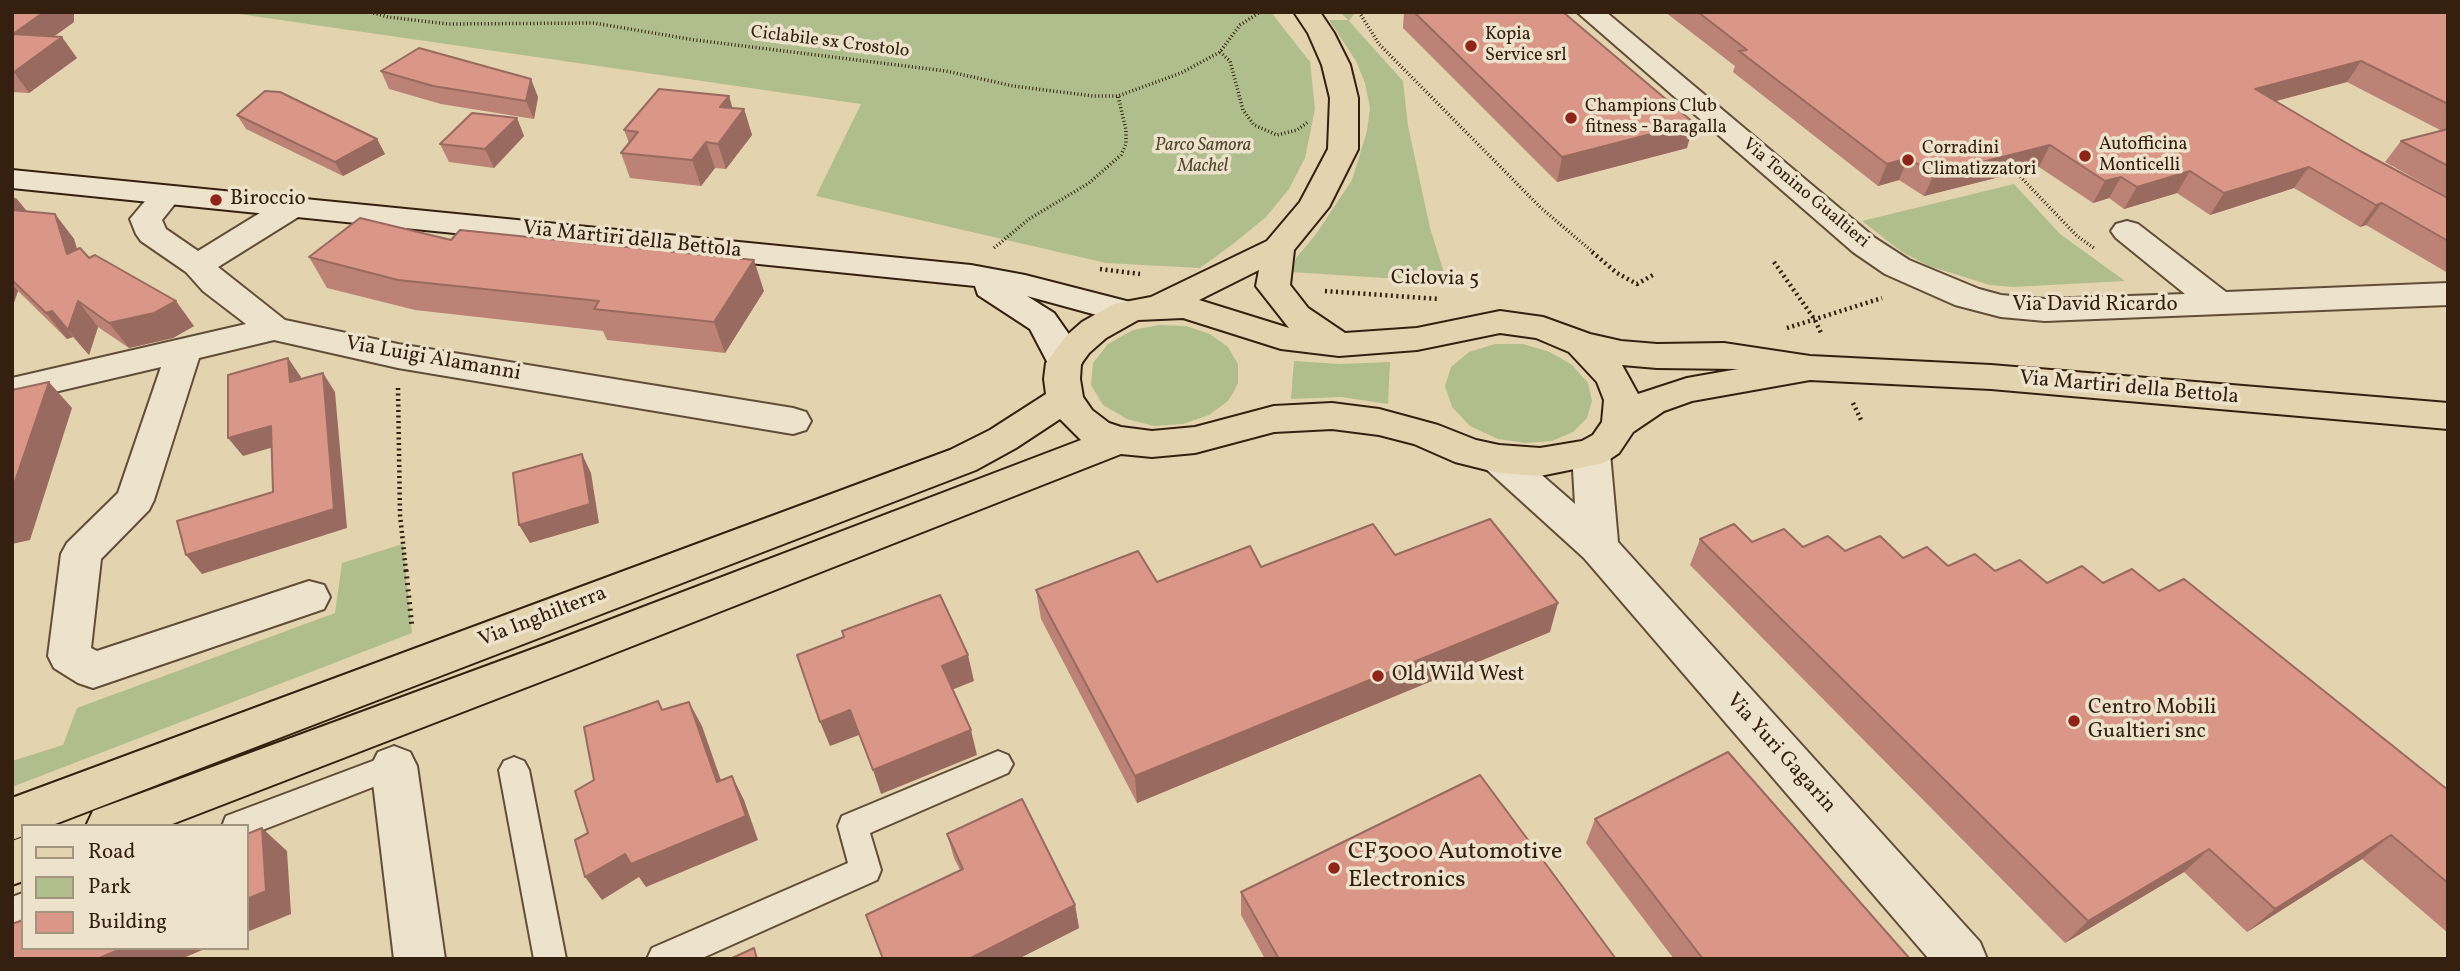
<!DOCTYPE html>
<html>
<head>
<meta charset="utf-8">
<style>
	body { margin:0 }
	#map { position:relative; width:2460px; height:971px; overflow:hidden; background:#e4d3af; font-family:Vollkorn,serif }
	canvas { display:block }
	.frame { position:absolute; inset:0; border:14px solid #352010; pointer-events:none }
	.legend { position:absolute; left:21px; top:824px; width:228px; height:126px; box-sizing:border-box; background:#ede2cb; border:2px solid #a39480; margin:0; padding:9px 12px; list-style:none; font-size:21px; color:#352010 }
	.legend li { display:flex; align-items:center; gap:14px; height:35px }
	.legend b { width:35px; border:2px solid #a39480 }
</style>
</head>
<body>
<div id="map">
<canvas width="2460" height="971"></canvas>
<div class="frame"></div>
<ul class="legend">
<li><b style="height:9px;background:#e4d3af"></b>Road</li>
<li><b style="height:19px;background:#b0be8e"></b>Park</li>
<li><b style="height:19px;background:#da9788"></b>Building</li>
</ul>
</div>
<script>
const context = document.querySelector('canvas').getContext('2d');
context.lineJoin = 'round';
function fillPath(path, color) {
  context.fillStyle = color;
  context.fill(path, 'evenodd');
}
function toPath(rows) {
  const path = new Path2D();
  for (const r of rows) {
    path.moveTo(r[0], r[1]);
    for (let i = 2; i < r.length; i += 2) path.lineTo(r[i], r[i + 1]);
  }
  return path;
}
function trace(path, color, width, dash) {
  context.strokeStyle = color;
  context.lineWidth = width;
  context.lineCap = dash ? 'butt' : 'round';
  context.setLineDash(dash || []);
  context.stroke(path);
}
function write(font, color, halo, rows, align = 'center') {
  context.font = font + ' Vollkorn,serif';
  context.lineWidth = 7;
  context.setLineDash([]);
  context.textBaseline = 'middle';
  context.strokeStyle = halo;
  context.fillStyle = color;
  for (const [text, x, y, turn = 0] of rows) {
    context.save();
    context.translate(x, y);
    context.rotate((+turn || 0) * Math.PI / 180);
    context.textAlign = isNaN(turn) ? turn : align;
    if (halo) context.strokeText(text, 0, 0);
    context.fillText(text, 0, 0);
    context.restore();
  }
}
const green = toPath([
	[225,12,1271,12,1310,62,1315,109,1305,158,1289,189,1266,217,1233,244,1200,268,1106,263,816,196,861,104],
	[1340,12,1356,12,1349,21,1403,81,1408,126,1430,228,1447,282,1291,272,1296,258,1316,234,1352,180,1367,131,1370,108,1365,83,1356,61,1329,20,1348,20],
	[2014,184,2060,234,2125,281,2013,287,1990,285,1929,266,1902,252,1862,221],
	[1159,325,1186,326,1210,334,1228,347,1238,364,1238,383,1233,393,1228,401,1209,415,1183,424,1154,426,1127,419,1103,405,1091,385,1093,363,1108,344,1133,330],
	[1495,344,1523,344,1550,352,1572,365,1588,383,1592,401,1587,418,1573,432,1552,441,1526,443,1498,439,1470,426,1452,407,1445,386,1451,367,1469,352],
	[1294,361,1340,364,1390,362,1388,404,1341,397,1291,399],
	[403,544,412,633,12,787,12,761,63,745,77,708,335,613,342,563]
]);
const pathFar2 = toPath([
	[370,12,388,17,448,24,594,23,695,40,946,71,1013,86,1093,96,1118,96,1181,73,1220,52,1240,25,1260,12],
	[1359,12,1379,44,1541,208,1594,253],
	[1220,52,1230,61,1243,110,1254,125,1277,135,1297,130,1308,122],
	[2013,169,2077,236,2094,248],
	[994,248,1029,219,1089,183,1121,155,1126,144,1126,130,1118,96]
]);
const pathFar1 = toPath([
	[1592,252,1617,273,1637,284,1653,275],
	[1774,262,1815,320,1822,335],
	[1100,269,1140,274],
	[1325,291,1439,299],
	[1787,328,1882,298],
	[398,388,400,515,406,571],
	[1853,403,1862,422]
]);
const path = toPath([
	[406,570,412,627]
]);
const service = toPath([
	[998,751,1008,755,1013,764,1008,773,870,833,881,870,877,880,700,959,647,959,652,948,848,863,838,826,842,816,998,751],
	[394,753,404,757,409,766,404,775,247,836,247,826,222,826,226,816,394,753],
	[514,757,524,761,529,770,566,959,534,959,499,770,504,761,514,757],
	[23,893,23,923,12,927,12,897,23,893]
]);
const minor = toPath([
	[1577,12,1606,12,1875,238,1909,260,1979,289,2001,295,2045,299,2185,294,2116,238,2111,231,2116,224,2127,221,2138,224,2226,292,2448,283,2448,305,2045,321,2001,317,1955,305,1885,274,1853,252,1577,12],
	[167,186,178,188,182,195,162,220,166,229,198,251,281,200,292,198,303,200,308,207,303,214,218,267,285,320,398,344,793,408,806,412,811,421,806,430,793,434,398,368,274,340,199,358,154,500,149,510,101,559,91,648,97,651,309,581,324,585,330,597,324,609,93,688,78,683,54,668,48,656,61,554,67,543,118,493,161,367,12,402,12,378,246,324,203,291,186,272,141,241,136,234,130,219,156,188,167,186],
	[1591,440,1604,443,1610,453,1618,542,1980,942,1987,959,1929,959,1584,558,1486,469,1480,459,1486,449,1499,445,1512,449,1575,504,1572,453,1578,443,1591,440],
	[394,746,410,752,417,766,445,959,394,959,371,766,378,752,394,746]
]);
const secondary = toPath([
	[12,170,971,265,1025,275,1138,304,1143,312,1138,320,1126,323,1027,296,1054,313,1068,333,1082,363,1076,371,1064,375,1052,371,1030,329,978,295,975,286,12,188,12,170]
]);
const primary = toPath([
	[1294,12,1320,12,1334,33,1350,65,1358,98,1358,149,1329,207,1294,250,1290,285,1308,308,1345,333,1417,328,1500,311,1543,317,1590,334,1621,341,1657,344,1724,343,1810,356,1991,365,2448,403,2448,429,1991,389,1810,380,1692,401,1664,411,1633,432,1619,453,1604,463,1540,476,1499,473,1455,462,1414,444,1379,435,1332,429,1274,432,1195,453,1152,457,1121,454,579,667,167,826,86,826,93,811,549,643,1081,440,1060,419,1016,448,976,470,50,826,23,826,23,836,12,840,12,798,950,450,990,430,1046,394,1044,379,1046,363,1065,337,1082,322,1114,304,1151,297,1267,241,1300,202,1328,149,1330,98,1322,65,1308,33,1294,12],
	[1259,270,1256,286,1289,328,1199,300,1259,270],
	[1183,318,1281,349,1339,356,1417,350,1500,333,1536,338,1569,352,1597,382,1604,400,1602,422,1593,435,1582,441,1540,448,1499,445,1476,440,1438,425,1379,409,1332,403,1274,406,1195,427,1152,431,1121,427,1109,423,1092,410,1083,397,1080,379,1081,364,1089,353,1106,338,1138,320,1183,318],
	[1622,365,1657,368,1738,369,1687,378,1638,394,1622,365],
	[23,837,23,881,12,885,12,841,23,837]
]);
const wall = toPath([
	[12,12,74,22,53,37,77,58,29,93,12,92],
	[1404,12,1563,12,1687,148,1557,182,1403,28],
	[1665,12,2448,12,2448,197,2385,162,2401,141,2442,131,2347,82,2276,101,2360,151,2448,198,2448,273,2366,225,2360,227,2294,188,2210,215,2177,193,2124,209,2109,198,2093,203,2039,167,1924,196,1899,180,1878,186,1733,72,1735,66],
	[381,71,538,97,534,119,441,104,389,89],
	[729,96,732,108,744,109,752,135,726,169,715,168,701,186,630,178,621,153,629,143,624,130],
	[237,115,377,139,385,154,343,176,246,129],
	[517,118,524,136,494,168,449,162,440,144],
	[12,197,16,198,27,211,55,214,74,239,77,249,194,326,173,338,129,348,98,327,89,355,73,337,67,339,18,291,12,308],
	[451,240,764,291,725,353,607,340,603,331,415,310,327,288,309,257],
	[1700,539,1752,542,1903,558,1948,566,1995,571,2047,583,2103,583,2159,591,2448,790,2448,933,2362,859,2247,932,2184,872,2065,943,1690,565],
	[1395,555,1550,632,1137,803,1041,619,1036,590,1157,582,1261,567],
	[1595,819,1910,959,1674,959,1586,843],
	[947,834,1075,905,1079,928,1018,959,883,959,960,870,954,858],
	[1241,892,1616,959,1265,959,1241,915]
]);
const shadedWall = toPath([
	[44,12,74,12,74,22,28,55,13,34],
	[62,37,77,58,29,93,14,72],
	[2361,61,2347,82,2242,110,2255,89],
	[531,79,538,97,534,119,526,101],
	[729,96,736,120,744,109,752,135,726,169,718,144,720,107],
	[517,118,524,136,494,168,485,149],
	[1694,123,1687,148,1557,182,1562,157],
	[377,139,385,154,343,176,335,162],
	[706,142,715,168,701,186,692,160],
	[2050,145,2039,167,1924,196,1934,174],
	[1908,158,1899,180,1878,186,1887,164],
	[2309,167,2294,188,2210,215,2224,193],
	[2190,171,2177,193,2124,209,2137,187],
	[2121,177,2109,198,2093,203,2105,181],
	[16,198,36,223,12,222,12,201],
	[2382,203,2366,225,2360,227,2376,205],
	[55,214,74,239,86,280,67,254],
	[754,260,764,291,725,353,714,322],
	[12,284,18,291,12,308],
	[78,301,98,327,89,355,68,330],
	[176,301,194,326,173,338,129,348,109,323],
	[52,311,73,337,67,339,46,313],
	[288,358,301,377,302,401,290,382],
	[323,373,335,392,347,528,202,574,186,555,334,509],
	[49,382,72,408,30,540,12,544,12,490],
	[271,426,284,444,243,456,228,438],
	[582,454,591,473,599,523,530,543,519,525],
	[1558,603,1550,632,1137,803,1135,776],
	[968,655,974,681,949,691,942,666],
	[689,702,702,726,730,806,717,782],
	[850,710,859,735,830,746,820,722],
	[971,730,977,755,881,794,873,770],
	[732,776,744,800,758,840,646,887,639,877,602,900,585,877],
	[262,828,287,851,291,914,247,932,247,899],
	[2391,835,2362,859,2247,932,2275,909],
	[2209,849,2184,872,2065,943,2088,921],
	[1075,905,1079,928,1018,959,969,959],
	[123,948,207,948,181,959,97,959]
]);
const building = toPath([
	[12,12,44,12,13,34,62,37,14,72,12,72,12,12],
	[1414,12,1563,12,1694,123,1562,157,1414,12],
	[1698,12,2448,12,2448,104,2361,61,2255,89,2360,151,2448,198,2448,241,2382,203,2376,205,2309,167,2224,193,2190,171,2137,187,2121,177,2105,181,2050,145,1934,174,1908,158,1887,164,1739,51,1747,50,1698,12],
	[419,48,531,79,526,101,433,86,381,71,419,48],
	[659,89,729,96,720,107,744,109,718,144,706,142,692,160,621,153,638,132,624,130,659,89],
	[265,91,280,92,377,139,335,162,237,115,265,91],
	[472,113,517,118,485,149,440,144,472,113],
	[2448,129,2448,166,2401,141,2448,129],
	[12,210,55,214,67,254,80,248,89,258,95,255,176,301,154,313,109,323,78,301,68,330,52,311,46,313,12,280,12,210],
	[360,218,451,240,460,230,754,260,714,322,594,309,599,301,398,280,309,257,360,218],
	[288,358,290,382,323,373,334,509,186,555,177,521,273,492,271,426,228,438,228,375,288,358],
	[49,382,12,490,12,390,49,382],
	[582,454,590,504,519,525,513,473,582,454],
	[1490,519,1558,603,1135,776,1036,590,1138,551,1157,582,1250,546,1261,567,1373,524,1395,555,1490,519],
	[1734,524,1752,542,1784,529,1803,547,1828,536,1845,551,1880,536,1903,558,1927,547,1948,566,1975,554,1995,571,2020,560,2047,583,2082,566,2103,583,2132,569,2159,591,2184,579,2448,790,2448,883,2391,835,2275,909,2209,849,2088,921,1700,539,1734,524],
	[940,595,968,655,942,666,971,730,873,770,850,710,820,722,797,655,844,637,842,631,940,595],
	[658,701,662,710,689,702,717,782,732,776,746,816,631,864,625,854,585,877,575,840,588,833,575,791,594,780,584,727,658,701],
	[1728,752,1910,959,1703,959,1595,819,1728,752],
	[1480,775,1616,959,1279,959,1241,892,1480,775],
	[1022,799,1075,905,969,959,883,959,866,915,963,869,947,834,1022,799],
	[262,828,266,891,247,899,247,834,262,828],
	[23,920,23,948,123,948,97,959,12,959,12,924,23,920],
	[754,948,757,959,730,959,754,948]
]);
const markers = [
	[1471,46,7,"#8f2418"],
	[1571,118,7,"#8f2418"],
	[2085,156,7,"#8f2418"],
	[1908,160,7,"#8f2418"],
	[216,200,7,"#8f2418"],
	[1378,676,7,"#8f2418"],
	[2074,721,7,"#8f2418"],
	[1334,868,7,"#8f2418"]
];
const farPoinames = [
	["Kopia",1485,36],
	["Service srl",1485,57],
	["Champions Club",1585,108],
	["fitness - Baragalla",1585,129],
	["Autofficina",2099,146],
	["Monticelli",2099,167],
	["Corradini",1922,150],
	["Climatizzatori",1922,171]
];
const farStreetnames = [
	["Ciclabile sx Crostolo",830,43,7],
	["Via Tonino Gualtieri",1805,194,40]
];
const farParknames = [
	["Parco Samora",1203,147],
	["Machel",1203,168]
];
const poiNames = [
	["Biroccio",230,200],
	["Old Wild West",1392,676],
	["Centro Mobili",2088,709],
	["Gualtieri snc",2088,733]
];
const streetNames = [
	["Via Martiri della Bettola",632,241,6],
	["Ciclovia 5",1435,280,1],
	["Via David Ricardo",2095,306],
	["Via Luigi Alamanni",433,360,10],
	["Via Martiri della Bettola",2129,389,5],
	["Via Inghilterra",543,618,-21],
	["Via Yuri Gagarin",1780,754,48]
];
const nearPoinames = [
	["CF3000 Automotive",1348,854],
	["Electronics",1348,882]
];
fillPath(green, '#b0be8e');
trace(service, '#614d38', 4);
trace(minor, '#614d38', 4);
trace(secondary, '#352010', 4);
trace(primary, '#352010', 4);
trace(pathFar2, '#352010', 3.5, [1, 2.5]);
trace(pathFar1, '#352010', 4.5, [2, 3.5]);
trace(path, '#352010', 5, [2, 4.5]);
fillPath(service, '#ede2cb');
fillPath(minor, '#ede2cb');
fillPath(secondary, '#ede2cb');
fillPath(primary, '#e4d3af');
fillPath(wall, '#bb8275');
fillPath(shadedWall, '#996a5f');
fillPath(building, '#da9788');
trace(building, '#996a5f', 2);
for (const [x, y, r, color] of markers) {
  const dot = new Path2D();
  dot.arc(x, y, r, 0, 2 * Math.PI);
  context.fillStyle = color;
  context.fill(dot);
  trace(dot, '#ede2cb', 2.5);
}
write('18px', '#352010', '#ede2cb', farPoinames, 'left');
write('18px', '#352010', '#ede2cb', farStreetnames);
write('italic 18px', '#544830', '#ede2cb', farParknames);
write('21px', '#352010', '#ede2cb', poiNames, 'left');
write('21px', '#352010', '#ede2cb', streetNames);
write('24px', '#352010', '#ede2cb', nearPoinames, 'left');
</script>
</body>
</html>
